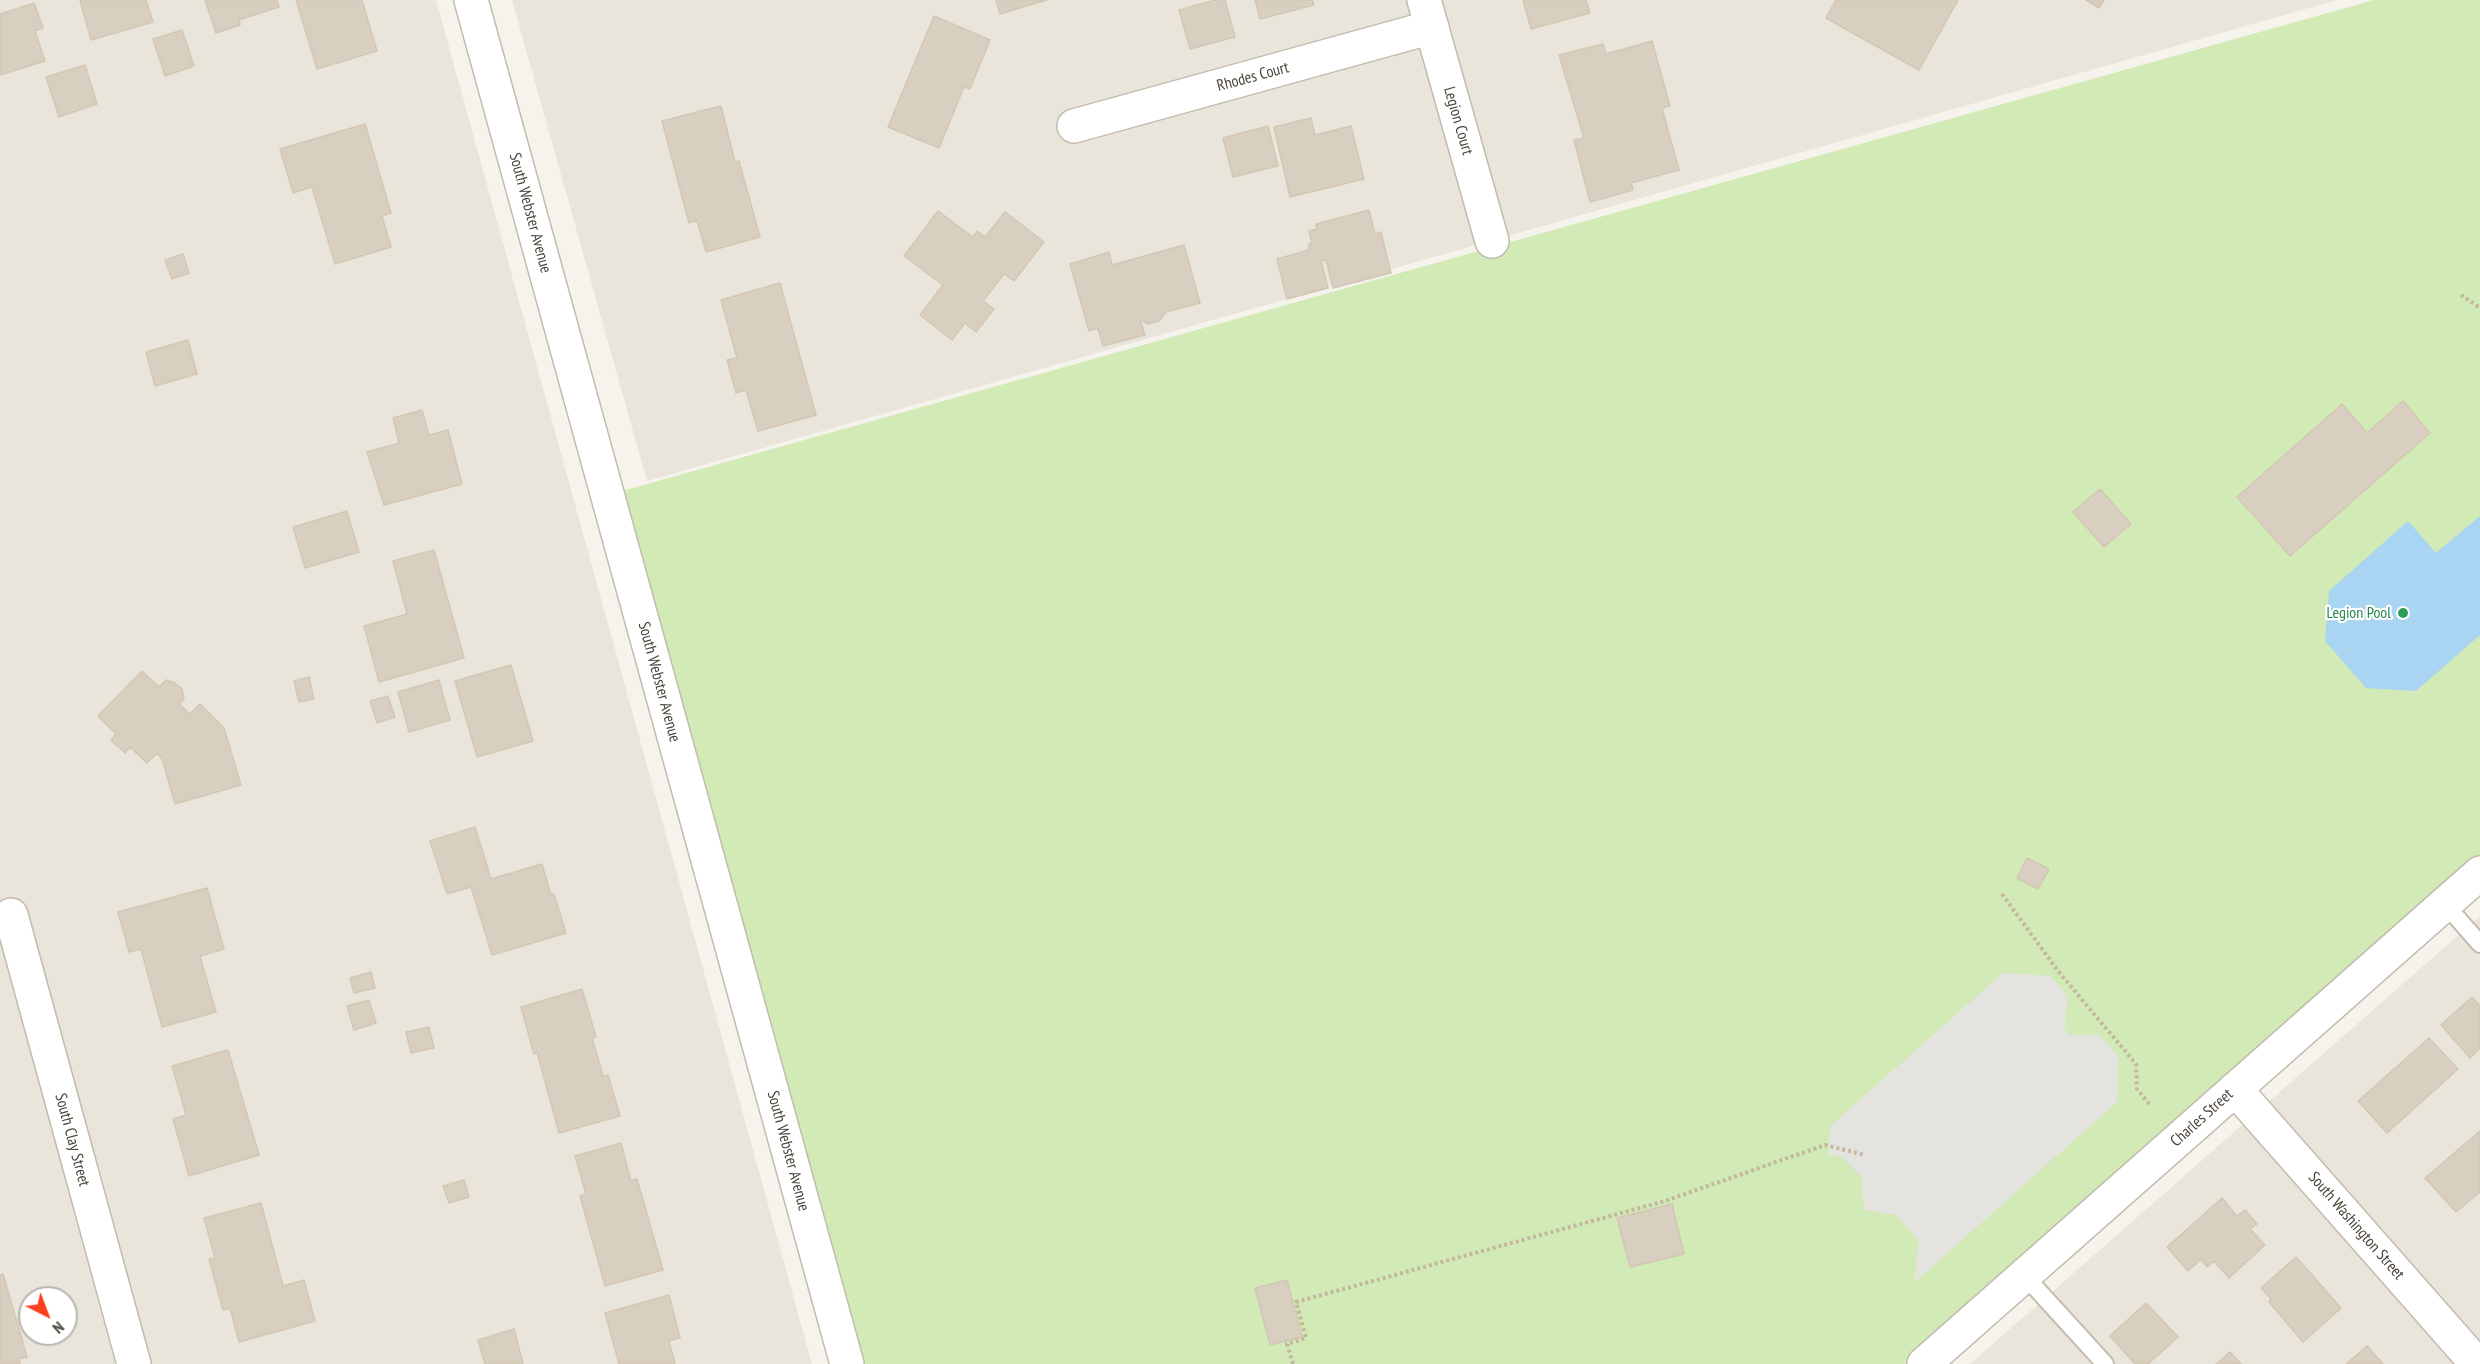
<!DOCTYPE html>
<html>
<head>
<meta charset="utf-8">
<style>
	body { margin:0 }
	#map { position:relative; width:2480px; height:1364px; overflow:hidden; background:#f6f3ec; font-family:"PT Sans Narrow",sans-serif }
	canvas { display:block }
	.north { position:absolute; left:18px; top:1286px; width:60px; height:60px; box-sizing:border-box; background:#fff; border:2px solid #b7b4b0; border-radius:50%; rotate:138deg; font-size:16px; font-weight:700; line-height:24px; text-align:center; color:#4b4439 }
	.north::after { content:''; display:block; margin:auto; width:21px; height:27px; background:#fc3f1d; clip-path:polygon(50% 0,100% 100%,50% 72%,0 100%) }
</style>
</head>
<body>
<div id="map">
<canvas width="2480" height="1364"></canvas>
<div class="north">N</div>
</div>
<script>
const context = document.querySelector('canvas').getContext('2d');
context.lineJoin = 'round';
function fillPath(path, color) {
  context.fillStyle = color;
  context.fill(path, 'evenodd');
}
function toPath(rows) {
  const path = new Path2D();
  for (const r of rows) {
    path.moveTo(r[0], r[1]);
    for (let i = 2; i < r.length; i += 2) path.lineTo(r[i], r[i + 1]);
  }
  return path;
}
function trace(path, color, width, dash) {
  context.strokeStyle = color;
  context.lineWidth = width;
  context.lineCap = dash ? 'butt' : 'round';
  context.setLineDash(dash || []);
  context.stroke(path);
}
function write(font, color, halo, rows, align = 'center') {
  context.font = font + ' "PT Sans Narrow",sans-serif';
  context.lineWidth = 4.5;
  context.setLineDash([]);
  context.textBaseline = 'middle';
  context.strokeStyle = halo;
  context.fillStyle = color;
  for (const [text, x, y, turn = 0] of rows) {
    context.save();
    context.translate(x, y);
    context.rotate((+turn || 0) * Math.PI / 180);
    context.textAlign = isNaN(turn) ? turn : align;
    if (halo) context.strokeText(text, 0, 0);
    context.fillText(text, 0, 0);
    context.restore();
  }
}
const residential = toPath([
	[0,0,436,0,812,1364,0,1364],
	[30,1298,66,1298,66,1334,30,1334],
	[512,0,2337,0,647,481],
	[2480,916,2480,1364,1970,1364]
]);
const green = toPath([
	[2374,0,2480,0,2480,873,1924,1364,847,1364,608,495]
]);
const parking = toPath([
	[2003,973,2050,976,2068,996,2064,1028,2070,1035,2100,1035,2119,1058,2117,1102,1915,1282,1918,1240,1896,1215,1864,1210,1862,1178,1842,1157,1828,1154,1830,1126]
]);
const water = toPath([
	[2480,516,2480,635,2416,691,2366,688,2325,641,2329,591,2408,521,2436,553]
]);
const building = toPath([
	[80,0,146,0,153,22,91,40,80,0],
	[205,0,277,0,279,7,239,20,240,25,216,33,205,0],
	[296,0,362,0,377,51,317,69,296,0],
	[996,0,1047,0,1000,14,996,0],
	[1215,0,1225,0,1235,37,1190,49,1179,10,1215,0],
	[1255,0,1312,0,1314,5,1260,19,1255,0],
	[1523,0,1586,0,1590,13,1531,29,1523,0],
	[1836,0,1958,0,1919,70,1826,18,1836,0],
	[2086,0,2104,0,2099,8,2086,0],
	[34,3,43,28,35,31,45,61,0,75,0,14,34,3],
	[934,16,990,40,970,89,964,87,939,148,888,127,934,16],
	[182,30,194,66,165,76,153,39,182,30],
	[1652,41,1670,106,1662,108,1679,170,1631,183,1633,190,1590,202,1574,140,1584,138,1559,55,1603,44,1606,54,1652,41],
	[85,65,97,104,59,117,46,77,85,65],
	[721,106,735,162,739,161,760,237,706,252,697,220,689,223,662,121,721,106],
	[1311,118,1315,135,1351,126,1364,179,1290,197,1274,127,1311,118],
	[365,124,391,213,382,216,391,247,335,264,312,187,293,193,280,149,365,124],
	[1268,126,1278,166,1233,177,1223,138,1268,126],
	[1369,210,1375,234,1381,232,1391,273,1333,288,1326,260,1321,261,1328,288,1287,299,1277,259,1309,250,1309,244,1312,243,1309,231,1317,229,1316,224,1369,210],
	[938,211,973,237,977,231,985,237,1005,212,1044,242,1014,281,1004,274,983,301,994,309,976,332,965,323,952,340,920,315,943,285,904,256,938,211],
	[1184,245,1200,303,1166,312,1159,321,1148,324,1140,319,1145,335,1103,346,1098,328,1089,331,1070,264,1109,252,1112,265,1184,245],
	[183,254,189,273,172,279,165,260,183,254],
	[780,283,816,415,758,431,746,390,736,393,727,360,737,358,721,300,780,283],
	[188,340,197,374,155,386,146,352,188,340],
	[2403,401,2430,433,2290,556,2237,497,2342,404,2367,433,2403,401],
	[422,410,429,435,448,430,462,484,384,505,367,452,399,443,393,418,422,410],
	[2100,489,2131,524,2104,547,2073,512,2100,489],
	[347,511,359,552,305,568,293,527,347,511],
	[434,550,464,658,379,682,364,626,407,614,393,561,434,550],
	[511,665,533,741,477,757,455,681,511,665],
	[142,671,159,687,166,680,175,683,182,689,184,699,179,704,190,714,200,704,224,728,241,785,175,804,162,759,157,753,147,763,130,747,125,753,111,740,116,734,98,716,142,671],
	[309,677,314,699,299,702,294,681,309,677],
	[439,680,450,720,409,732,398,692,439,680],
	[388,696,395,717,377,723,370,701,388,696],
	[475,827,491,879,542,864,551,895,554,894,566,933,492,955,471,887,447,894,430,841,475,827],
	[2027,858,2049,869,2038,889,2017,878,2027,858],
	[207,888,224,949,200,956,216,1012,162,1027,141,949,129,952,118,912,207,888],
	[371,972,375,988,354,993,350,978,371,972],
	[582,989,596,1037,592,1038,603,1076,608,1075,620,1116,559,1133,537,1052,534,1054,521,1007,582,989],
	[2472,997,2480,1006,2480,1048,2470,1058,2441,1025,2472,997],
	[369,1000,376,1023,354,1030,347,1006,369,1000],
	[429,1027,434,1048,411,1053,406,1032,429,1027],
	[2429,1038,2458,1069,2387,1133,2358,1101,2429,1038],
	[228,1050,259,1155,189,1176,173,1119,186,1115,172,1066,228,1050],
	[2480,1131,2480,1192,2456,1212,2425,1178,2480,1131],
	[621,1143,631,1181,637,1179,663,1270,605,1286,580,1196,586,1194,575,1156,621,1143],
	[464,1180,469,1197,449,1203,443,1186,464,1180],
	[2222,1198,2237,1216,2245,1210,2257,1224,2250,1229,2265,1245,2229,1278,2214,1261,2207,1267,2201,1259,2188,1271,2167,1247,2222,1198],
	[261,1203,283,1286,304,1280,315,1321,239,1342,230,1308,223,1310,209,1259,215,1258,204,1218,261,1203],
	[1672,1204,1684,1254,1630,1267,1617,1218,1672,1204],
	[2296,1257,2341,1308,2303,1342,2269,1302,2271,1299,2261,1288,2296,1257],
	[3,1274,27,1357,19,1359,20,1364,0,1364,0,1275,3,1274],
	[1287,1280,1302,1337,1270,1345,1255,1288,1287,1280],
	[669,1295,680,1338,669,1341,675,1364,619,1364,605,1313,669,1295],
	[2146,1303,2178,1337,2148,1364,2135,1364,2110,1336,2146,1303],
	[514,1329,523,1364,485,1364,478,1340,514,1329],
	[2367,1346,2383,1364,2346,1364,2367,1346],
	[2230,1352,2241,1364,2216,1364,2230,1352]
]);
const path = toPath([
	[2461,295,2480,308],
	[2002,894,2058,971,2136,1064,2137,1089,2150,1105],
	[1293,1364,1287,1344,1306,1338,1296,1302,1665,1201,1825,1145,1865,1155]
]);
const service = toPath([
	[2445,904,2480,944],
	[2024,1275,2105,1364]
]);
const minor = toPath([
	[1424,0,1492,241],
	[1074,126,1432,27],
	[11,915,134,1364],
	[2235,1089,2477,1364],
	[1924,1364,2480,873]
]);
const tertiary = toPath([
	[471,0,847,1364]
]);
const markers = [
	[2403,613,6,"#2e9e5b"]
];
const streetNames = [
	["Rhodes Court",1253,77,-15],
	["Legion Court",1458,121,74],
	["South Webster Avenue",530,213,75],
	["South Webster Avenue",659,682,75],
	["Charles Street",2202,1118,-42],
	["South Clay Street",72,1140,75],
	["South Webster Avenue",788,1151,75],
	["South Washington Street",2356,1226,49]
];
const leisureNames = [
	["Legion Pool",2391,613]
];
fillPath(residential, '#eae5da');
fillPath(green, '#d2eab5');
fillPath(parking, '#e5e3e0');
fillPath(water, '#a9d4f2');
fillPath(building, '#d8cfc1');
trace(building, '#d3c7b4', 1.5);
trace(service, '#c2bbae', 20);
trace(minor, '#c2bbae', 36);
trace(tertiary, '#c2bbae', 36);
trace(path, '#c4b79f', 4, [3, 3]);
trace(service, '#fff', 16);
trace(minor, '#fff', 33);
trace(tertiary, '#fff', 33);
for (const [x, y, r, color] of markers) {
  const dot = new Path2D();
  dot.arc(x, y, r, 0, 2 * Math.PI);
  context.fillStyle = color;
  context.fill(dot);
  trace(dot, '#fff', 2);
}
write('16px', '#4b4439', '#fff', streetNames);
write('16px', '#27864d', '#fff', leisureNames, 'right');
</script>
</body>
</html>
